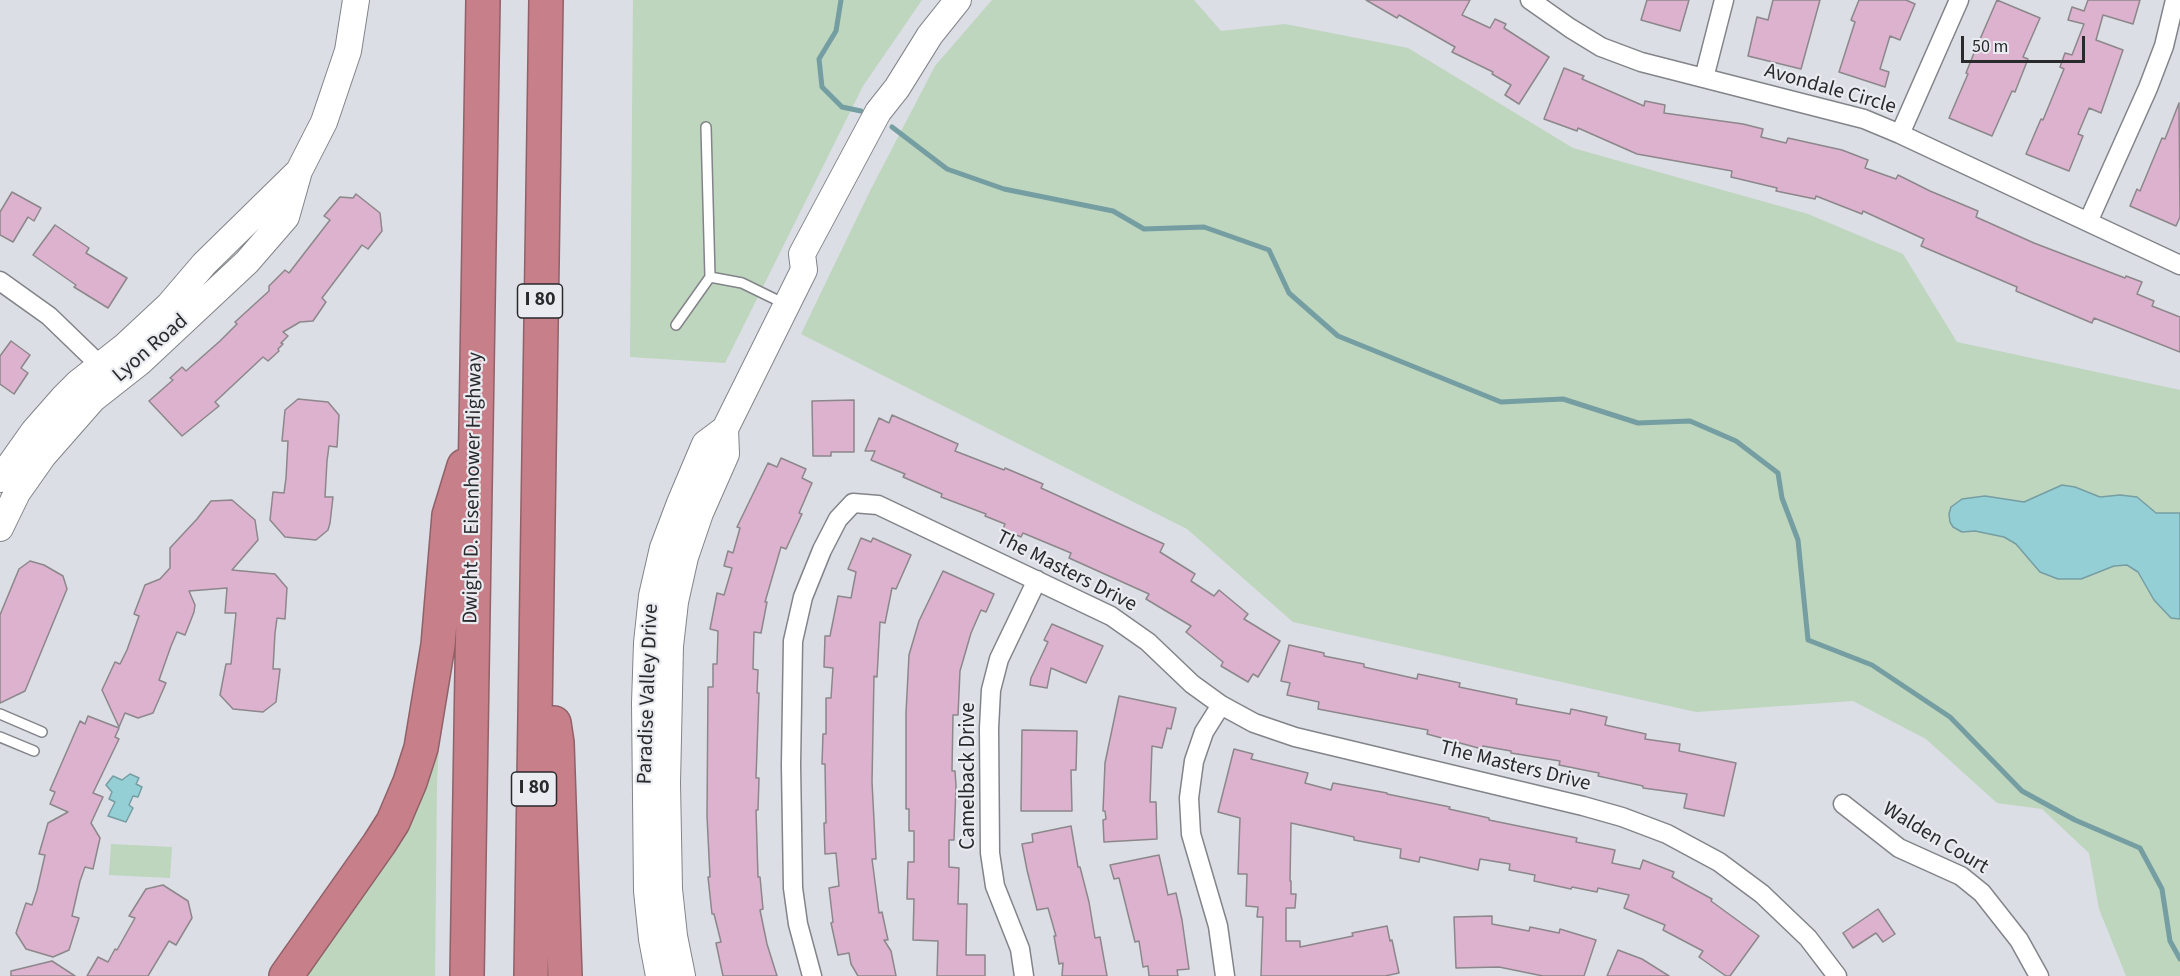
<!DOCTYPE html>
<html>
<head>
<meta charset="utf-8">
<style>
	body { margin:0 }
	#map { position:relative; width:2180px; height:976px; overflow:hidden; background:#dbdee4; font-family:"Source Sans 3",sans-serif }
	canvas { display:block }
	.scale { position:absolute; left:1961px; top:36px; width:124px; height:27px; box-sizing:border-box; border:3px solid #292a2c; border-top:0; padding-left:8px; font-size:18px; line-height:21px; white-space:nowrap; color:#292a2c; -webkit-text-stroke:4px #e9ebf1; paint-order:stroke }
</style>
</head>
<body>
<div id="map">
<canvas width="2180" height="976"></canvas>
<div class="scale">50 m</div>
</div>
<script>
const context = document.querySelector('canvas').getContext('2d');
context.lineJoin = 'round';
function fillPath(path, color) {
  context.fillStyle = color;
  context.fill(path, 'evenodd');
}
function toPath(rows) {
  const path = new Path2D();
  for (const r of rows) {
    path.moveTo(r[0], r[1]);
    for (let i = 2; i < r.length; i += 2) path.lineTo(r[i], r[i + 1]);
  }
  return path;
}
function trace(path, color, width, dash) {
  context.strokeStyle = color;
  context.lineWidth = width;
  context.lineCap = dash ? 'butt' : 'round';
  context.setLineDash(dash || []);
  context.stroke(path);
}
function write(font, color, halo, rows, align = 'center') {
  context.font = font + ' "Source Sans 3",sans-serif';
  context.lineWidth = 4.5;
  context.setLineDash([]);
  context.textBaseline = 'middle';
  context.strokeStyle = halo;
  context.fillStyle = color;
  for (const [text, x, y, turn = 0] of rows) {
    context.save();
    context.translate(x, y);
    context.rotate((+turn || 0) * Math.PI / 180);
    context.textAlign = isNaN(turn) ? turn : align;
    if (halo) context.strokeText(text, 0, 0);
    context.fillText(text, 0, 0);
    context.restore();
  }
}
const green = toPath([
	[633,0,922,0,863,86,725,363,630,357],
	[992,0,1194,0,1221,31,1285,24,1408,48,1573,148,1808,214,1903,254,1957,342,2180,390,2180,976,2126,976,2099,909,2089,853,2042,809,1997,803,1926,739,1853,701,1696,712,1293,622,1187,529,801,334,870,191,935,66],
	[441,703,437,783,435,976,298,976],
	[111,844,172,847,170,878,109,875]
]);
const water = toPath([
	[2062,485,2075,487,2100,497,2120,495,2137,497,2156,513,2180,513,2180,619,2171,618,2154,600,2138,572,2127,565,2114,566,2081,579,2058,579,2040,572,2016,544,2004,537,1975,531,1962,532,1953,527,1950,522,1949,514,1951,507,1962,499,1985,496,2024,502,2062,485],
	[130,774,139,778,136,784,142,787,138,797,133,796,129,805,133,808,126,822,108,816,115,802,109,799,112,792,106,785,113,776,122,780,130,774]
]);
const stream = toPath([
	[841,0,836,31,819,59,822,87,842,107,861,111],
	[892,127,947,169,1004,189,1113,211,1144,229,1204,227,1269,250,1289,293,1338,336,1501,402,1563,399,1638,423,1690,421,1736,441,1778,473,1782,498,1798,540,1808,640,1872,665,1950,717,2022,791,2075,820,2140,848,2162,889,2170,941,2180,959]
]);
const building = toPath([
	[1366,0,1470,0,1462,15,1490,28,1495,19,1506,24,1504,28,1549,57,1519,104,1505,95,1511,85,1492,74,1493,72,1452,52,1455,47,1399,15,1397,18,1366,0],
	[1647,0,1689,0,1680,31,1641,20,1647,0],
	[1773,0,1820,0,1801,69,1748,56,1757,17,1768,20,1773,0],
	[1859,0,1906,0,1915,4,1900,40,1890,36,1880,69,1889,72,1885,87,1839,72,1855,22,1851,20,1859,0],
	[1997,0,2040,18,2023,57,2028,59,2015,92,2012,91,1992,136,1949,118,1968,74,1966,73,1974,53,1997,0],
	[2088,0,2140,0,2133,24,2103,15,2096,40,2123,50,2101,113,2089,108,2078,134,2083,136,2069,171,2026,154,2041,119,2043,120,2064,69,2060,67,2065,53,2072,55,2084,24,2068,20,2072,7,2084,11,2088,0],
	[1564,68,1584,76,1582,79,1644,106,1645,101,1665,105,1664,113,1743,124,1763,129,1761,137,1786,143,1788,138,1842,150,1868,160,1865,168,1896,179,1898,175,1930,191,1978,211,1976,217,2034,243,2125,278,2126,276,2142,282,2137,294,2154,301,2152,306,2180,317,2180,352,2094,318,2092,323,2016,291,2017,287,1921,246,1924,239,1863,211,1862,214,1816,196,1815,199,1776,191,1777,188,1731,177,1732,171,1637,154,1578,128,1577,131,1544,119,1564,68],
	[2179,103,2180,217,2176,226,2130,206,2137,189,2140,191,2162,138,2165,139,2179,103],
	[12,192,41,208,34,221,28,217,13,242,0,235,0,212,12,192],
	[356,194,380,213,382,231,368,249,362,245,322,298,326,302,313,321,300,322,283,332,288,336,281,343,283,344,278,349,279,351,268,361,263,357,215,402,219,406,182,436,149,401,173,380,170,378,182,367,186,371,220,341,237,324,235,322,269,291,269,286,285,270,289,273,330,220,324,216,340,197,353,198,356,194],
	[55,225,89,248,86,253,127,278,108,308,74,287,76,285,33,255,55,225],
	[11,341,30,355,21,368,28,373,14,394,0,384,0,356,11,341],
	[298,399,328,402,339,415,337,447,329,446,327,461,325,497,333,497,330,523,328,530,316,540,285,537,270,520,273,492,284,493,286,478,288,441,282,441,285,410,298,399],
	[854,400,854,452,831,452,831,456,813,456,812,401,854,400],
	[892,415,958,444,955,451,1004,470,1005,468,1043,484,1041,488,1164,544,1160,552,1195,574,1191,581,1214,596,1219,590,1248,614,1244,619,1280,641,1258,677,1253,674,1248,682,1221,666,1223,662,1186,632,1191,626,1146,599,1149,594,1069,558,1071,553,1023,533,1021,537,1003,529,1005,524,985,516,986,514,941,497,942,494,903,477,905,474,871,460,875,451,865,451,879,418,889,423,892,415],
	[781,458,806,469,802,478,812,483,799,513,802,514,786,549,781,547,765,602,767,602,761,633,754,632,753,669,758,670,757,693,759,693,756,778,759,778,758,810,756,810,758,877,760,877,763,909,760,910,767,944,777,976,723,976,716,943,721,942,714,914,712,914,708,877,710,877,707,816,708,687,713,687,713,664,717,664,718,631,710,629,717,593,724,595,732,568,724,566,728,551,733,553,740,528,737,527,768,463,777,467,781,458],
	[232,500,255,520,258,540,232,570,275,574,287,588,285,619,277,618,275,633,273,669,280,669,276,702,263,712,233,709,220,695,226,664,231,664,236,613,225,613,227,588,189,591,195,605,194,612,185,635,177,632,171,646,159,680,166,683,156,706,153,713,138,718,125,713,119,727,102,690,115,662,120,664,127,650,139,616,134,614,145,585,160,579,170,568,170,548,197,519,211,501,232,500],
	[861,538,871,542,873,538,911,555,896,589,892,588,885,623,880,622,877,677,874,676,872,782,876,859,872,859,879,913,882,912,888,940,884,940,891,951,896,976,858,976,851,964,849,953,838,955,831,923,833,922,829,888,839,886,836,853,825,854,824,823,826,823,825,764,822,764,823,734,826,734,826,698,831,698,833,668,824,667,825,636,830,636,838,596,851,598,856,572,848,569,861,538],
	[30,561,44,565,63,576,67,589,25,691,0,703,0,615,19,569,30,561],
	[943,571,994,594,986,612,981,610,971,633,960,671,958,715,953,715,952,771,955,771,956,786,954,840,949,840,949,867,959,868,958,904,967,904,966,955,985,955,985,976,937,976,938,941,913,940,914,899,907,899,908,862,914,862,914,831,909,831,909,809,906,809,906,713,909,655,919,621,943,571],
	[1052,624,1103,646,1086,683,1051,668,1047,688,1030,685,1031,678,1048,642,1044,640,1052,624],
	[1289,645,1324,653,1324,656,1364,664,1364,667,1417,679,1418,674,1460,683,1459,687,1517,699,1516,704,1570,714,1571,709,1607,717,1605,725,1646,734,1645,739,1680,744,1679,751,1736,763,1724,816,1684,808,1687,794,1643,788,1643,786,1598,776,1599,773,1559,765,1560,761,1511,753,1511,751,1483,746,1482,749,1427,734,1428,730,1318,709,1319,702,1287,695,1290,683,1281,681,1289,645],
	[1119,696,1176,708,1171,729,1167,728,1162,748,1152,746,1150,802,1156,802,1157,839,1104,842,1103,820,1106,819,1105,811,1103,811,1105,763,1119,696],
	[88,716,119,728,115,737,119,739,93,793,103,797,91,823,100,838,93,869,85,867,80,881,72,916,79,918,69,950,53,957,26,949,16,933,26,903,32,905,37,890,45,855,39,854,48,823,68,812,50,804,55,792,50,790,80,721,85,724,88,716],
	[1022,730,1077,731,1076,770,1071,770,1072,811,1021,811,1022,730],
	[1234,749,1253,754,1251,759,1308,773,1305,783,1331,790,1333,783,1387,793,1387,794,1450,807,1449,809,1489,818,1489,820,1577,838,1576,842,1615,850,1612,863,1640,869,1643,860,1674,872,1672,877,1712,899,1711,901,1759,936,1730,976,1726,976,1699,957,1703,951,1663,930,1665,925,1624,908,1629,895,1598,888,1597,892,1572,887,1571,889,1534,881,1535,875,1509,870,1510,864,1480,859,1478,870,1420,857,1419,862,1400,858,1401,849,1354,840,1354,837,1291,823,1290,881,1291,881,1291,894,1296,894,1295,908,1286,908,1286,941,1300,941,1300,947,1353,936,1352,933,1387,926,1390,941,1392,940,1399,973,1385,976,1261,976,1263,917,1257,917,1258,907,1246,906,1247,874,1238,874,1240,818,1218,812,1234,749],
	[1071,826,1078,867,1080,867,1089,902,1095,938,1100,937,1107,976,1062,976,1063,963,1059,964,1054,936,1056,936,1048,908,1037,910,1027,870,1022,844,1033,842,1032,834,1071,826],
	[1159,855,1168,895,1176,893,1182,920,1189,969,1177,970,1178,976,1149,976,1148,966,1143,967,1139,941,1135,942,1119,878,1114,879,1110,865,1159,855],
	[163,885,188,901,192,918,176,945,169,941,148,976,87,976,98,957,108,962,115,949,117,950,135,918,129,916,146,889,163,885],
	[1878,909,1895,934,1883,942,1876,933,1853,948,1843,933,1878,909],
	[1492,916,1492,924,1529,931,1530,927,1559,933,1560,929,1596,940,1584,976,1543,976,1499,967,1456,968,1454,917,1492,916],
	[1618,950,1642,959,1669,976,1607,976,1618,950],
	[52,961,75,976,11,976,11,971,52,961]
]);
const lane = toPath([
	[706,127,710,277,742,283,785,304],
	[676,325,710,277],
	[0,714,42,732],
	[0,737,34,751]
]);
const street = toPath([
	[1530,0,1570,28,1601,47,1641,62,1864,119,1900,134,2180,265],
	[1704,78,1724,0],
	[1900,134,1959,0],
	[2088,222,2148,88,2164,46,2175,0],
	[0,281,49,316,108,373],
	[1221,705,1204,732,1194,761,1189,798,1191,834,1218,926,1225,976],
	[1843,804,1899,848,1961,876,1982,893,2019,940,2039,976],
	[812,976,798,924,793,888,791,765,793,641,803,597,822,550,838,519,853,503,878,505,1111,616,1148,642,1192,684,1221,705,1254,723,1295,737,1583,806,1622,817,1667,834,1719,862,1762,894,1808,938,1837,976],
	[1024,976,1020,949,995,886,990,853,989,728,991,690,999,659,1037,580]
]);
const secondary = toPath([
	[0,479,34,431,63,398,78,383,125,346,169,305,204,264,299,171],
	[0,528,17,493,43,456,93,399,140,362,247,262,286,217,299,171,324,122,348,51,356,0],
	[659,976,652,939,647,891,645,703,647,643,652,596,663,548,680,503,705,444,725,429,804,270,802,254,878,112,897,88,930,35,958,0],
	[682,976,674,936,669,889,667,783,670,646,675,602,685,557,700,513,726,454,725,429]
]);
const highway = toPath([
	[554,723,557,743,565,976],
	[286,976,379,844,393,822,410,782,421,748,438,645,449,515,464,466],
	[467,976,483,0],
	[531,976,546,0]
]);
const shields = [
	[540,301,45],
	[534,789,45]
];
const shieldNames = [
	["I 80",540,301],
	["I 80",534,789]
];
const streetNames = [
	["Avondale Circle",1830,90,16],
	["Lyon Road",151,349,-41],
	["Dwight D. Eisenhower Highway",474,488,-89],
	["The Masters Drive",1066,572,27],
	["Paradise Valley Drive",649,694,-88],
	["The Masters Drive",1515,767,14],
	["Camelback Drive",969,776,-90],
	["Walden Court",1935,839,31]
];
fillPath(green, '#bed5be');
fillPath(water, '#95cfd6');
trace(water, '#759ea3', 1.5);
trace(stream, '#759ea3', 5);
fillPath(building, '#dcb2cf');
trace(building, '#8c878a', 1.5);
trace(lane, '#828489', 12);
trace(street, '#828489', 21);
trace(secondary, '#828489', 28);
trace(highway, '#906169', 36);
trace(lane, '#fff', 9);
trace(street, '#fff', 18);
trace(secondary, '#fff', 26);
trace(highway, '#c77f8a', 33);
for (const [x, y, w] of shields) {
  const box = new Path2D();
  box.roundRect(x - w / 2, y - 17, w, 34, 4.5);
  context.fillStyle = '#e9ebf1';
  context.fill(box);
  trace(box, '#292a2c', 1.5);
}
write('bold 20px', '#292a2c', null, shieldNames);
write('21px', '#292a2c', '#e9ebf1', streetNames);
</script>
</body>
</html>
